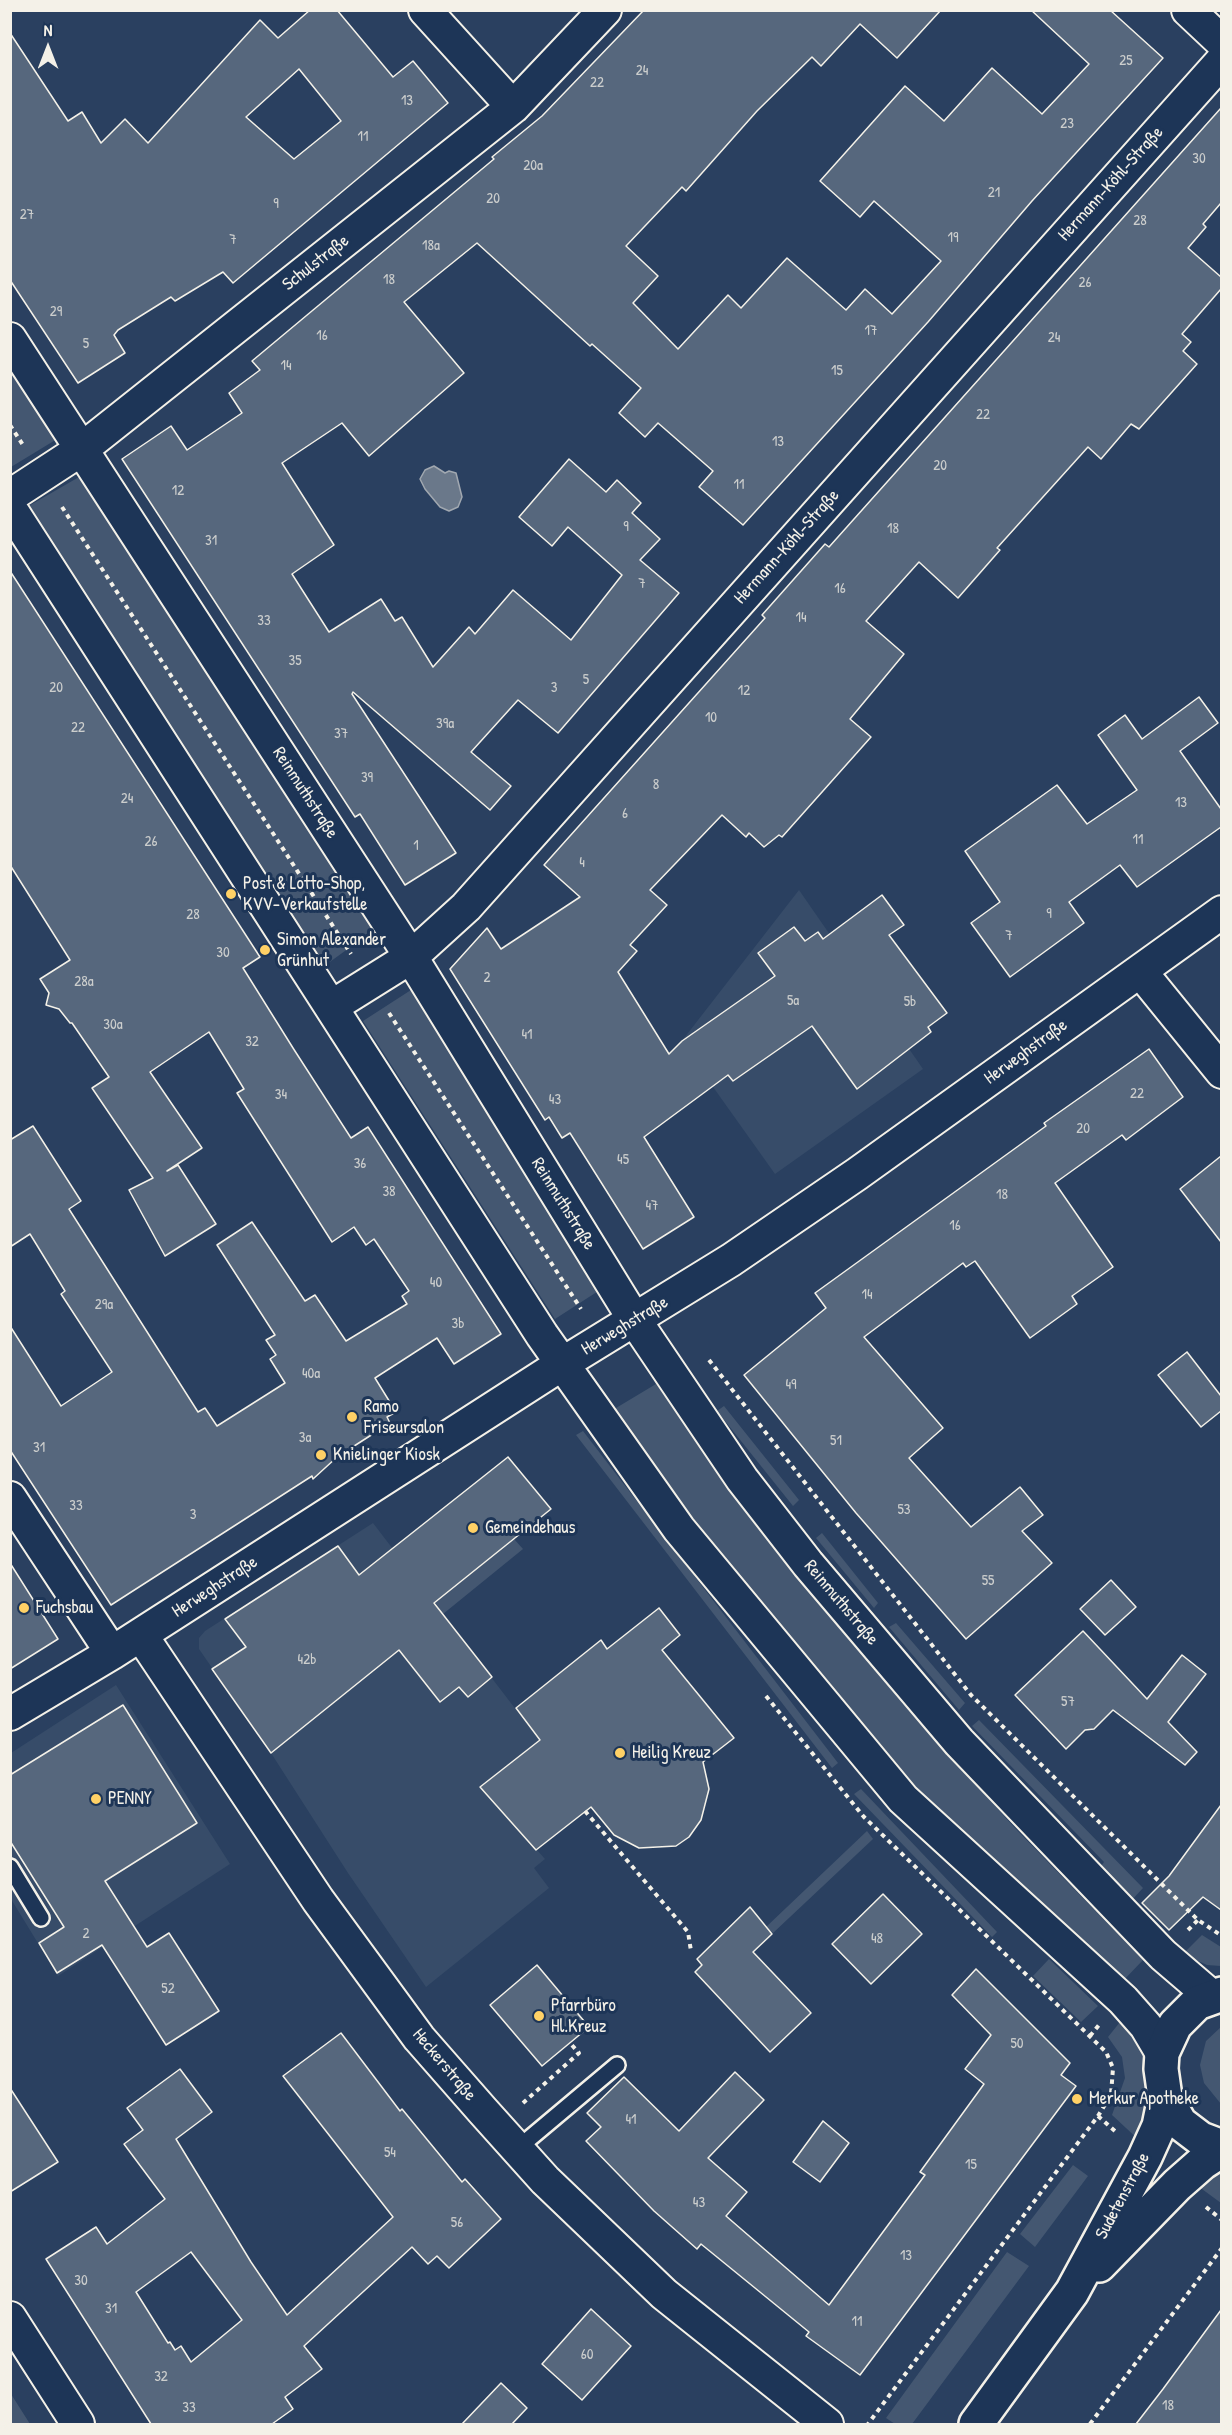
<!DOCTYPE html>
<html>
<head>
<meta charset="utf-8">
<style>
	body { margin:0 }
	#map { position:relative; width:1232px; height:2435px; overflow:hidden; background:#2a4060; font-family:"Patrick Hand",sans-serif }
	canvas { display:block }
	.frame { position:absolute; inset:0; border:12px solid #f4f1e8; pointer-events:none }
	.north { position:absolute; left:18px; top:18px; width:60px; height:60px; -webkit-text-stroke:4px #1d3557; paint-order:stroke; rotate:0deg; font-size:16px; font-weight:700; line-height:24px; text-align:center; color:#f4f1e8 }
	.north::after { content:''; display:block; margin:auto; width:21px; height:27px; background:#f4f1e8; clip-path:polygon(50% 0,100% 100%,50% 72%,0 100%) }
</style>
</head>
<body>
<div id="map">
<canvas width="1232" height="2435"></canvas>
<div class="frame"></div>
<div class="north">N</div>
</div>
<script>
const context = document.querySelector('canvas').getContext('2d');
context.lineJoin = 'round';
function fillPath(path, color) {
  context.fillStyle = color;
  context.fill(path, 'evenodd');
}
function toPath(rows) {
  const path = new Path2D();
  for (const r of rows) {
    path.moveTo(r[0], r[1]);
    for (let i = 2; i < r.length; i += 2) path.lineTo(r[i], r[i + 1]);
  }
  return path;
}
function trace(path, color, width, dash) {
  context.strokeStyle = color;
  context.lineWidth = width;
  context.lineCap = dash ? 'butt' : 'round';
  context.setLineDash(dash || []);
  context.stroke(path);
}
function write(font, color, halo, rows, align = 'center') {
  context.font = font + ' "Patrick Hand",sans-serif';
  context.lineWidth = 6;
  context.setLineDash([]);
  context.textBaseline = 'middle';
  context.strokeStyle = halo;
  context.fillStyle = color;
  for (const [text, x, y, turn = 0] of rows) {
    context.save();
    context.translate(x, y);
    context.rotate((+turn || 0) * Math.PI / 180);
    context.textAlign = isNaN(turn) ? turn : align;
    if (halo) context.strokeText(text, 0, 0);
    context.fillText(text, 0, 0);
    context.restore();
  }
}
const built = toPath([
	[799,890,923,1069,775,1174,681,1042],
	[373,1523,540,1741,508,1817,545,1859,534,1868,549,1888,426,1987,348,1873,271,1753,199,1649,199,1638,205,1631],
	[116,1685,230,1864,58,1976,11,1899,11,1753]
]);
const green = toPath([
	[10,356,62,436,11,467,10,467],
	[79,477,374,930,320,969,27,507],
	[411,990,603,1288,555,1319,363,1021],
	[656,1384,759,1528,902,1703,1014,1827,1143,1960,1121,1983,989,1865,922,1795,734,1576,611,1411],
	[724,1406,799,1500,793,1506,717,1411],
	[583,1431,838,1763,832,1768,576,1435],
	[822,1533,878,1603,874,1608,816,1538],
	[514,1539,523,1549,443,1614,435,1602],
	[896,1623,965,1703,959,1710,889,1627],
	[979,1720,1143,1888,1129,1903,1097,1872,1104,1862,972,1726],
	[861,1789,997,1932,992,1937,854,1794],
	[867,1831,873,1839,773,1933,766,1927],
	[1202,1935,1221,1947,1221,1966,1207,1965,1183,1954],
	[1049,1959,1098,2006,1081,2022,1033,1976],
	[1124,2017,1137,2035,1142,2051,1148,2113,1140,2141,1112,2115,1125,2078,1122,2057,1108,2037],
	[1221,2027,1221,2104,1204,2083,1200,2065,1206,2041],
	[1073,2165,1088,2176,1035,2247,1020,2234],
	[1221,2166,1221,2203,1191,2181],
	[1007,2252,1029,2266,912,2424,895,2424,886,2418],
	[11,2394,30,2424,11,2424]
]);
const water = toPath([
	[434,466,445,473,449,471,456,473,462,497,458,507,449,511,440,507,425,489,420,479,425,470,434,466]
]);
const building = toPath([
	[310,10,337,10,393,77,413,61,448,103,233,283,223,272,175,301,171,297,118,330,114,335,125,353,78,383,10,280,10,33,68,121,82,112,101,143,125,119,148,143,260,20,278,38,310,10],
	[299,69,341,121,294,159,246,117,299,69],
	[644,10,941,10,897,58,860,24,821,66,812,57,757,111,686,191,682,187,626,246,658,276,633,303,678,349,728,295,741,308,787,258,846,310,865,289,892,314,941,261,874,201,860,217,820,181,905,86,944,121,992,68,1042,114,1089,64,1031,10,1110,10,1163,58,1032,201,928,322,743,525,699,487,713,471,658,423,645,437,619,413,641,388,592,344,590,346,477,243,404,302,464,373,369,456,342,423,282,463,334,545,292,574,329,632,381,599,395,621,402,617,433,667,469,627,475,634,513,590,571,640,622,575,568,527,552,546,519,517,569,459,606,492,617,480,641,503,632,513,660,539,640,560,679,593,558,733,518,700,471,752,511,786,490,810,353,692,352,694,456,853,405,885,360,814,355,817,122,459,171,426,187,450,242,413,229,393,260,370,252,361,494,159,492,157,542,116,644,10],
	[1221,108,1221,203,1203,224,1206,227,1188,248,1221,277,1221,289,1182,334,1191,342,1183,351,1197,364,1139,429,1131,424,1101,459,1088,447,997,548,1000,550,958,598,919,562,866,621,904,654,850,719,871,737,782,837,779,835,764,847,749,833,746,837,722,815,650,890,667,905,630,945,637,951,618,972,669,1054,682,1041,775,976,758,953,794,927,805,941,818,932,823,939,882,895,904,925,889,935,947,1013,928,1027,931,1032,857,1089,812,1026,733,1081,728,1075,644,1137,694,1217,643,1249,570,1133,562,1138,549,1117,545,1120,450,969,487,928,501,949,580,897,544,865,765,618,762,615,825,544,829,547,1221,108],
	[10,571,260,957,243,968,293,1048,351,1138,368,1127,501,1334,454,1364,437,1338,375,1378,396,1412,387,1417,390,1423,337,1457,313,1479,312,1476,111,1605,10,1450,10,1326,61,1406,112,1372,61,1294,65,1291,30,1234,10,1247,10,1140,33,1126,81,1201,69,1209,198,1412,205,1408,217,1426,285,1383,270,1359,276,1355,266,1340,275,1335,217,1245,252,1222,305,1301,315,1295,346,1341,407,1304,402,1296,409,1291,374,1239,366,1245,354,1227,332,1242,237,1093,244,1089,209,1032,150,1072,202,1148,167,1171,178,1165,216,1224,165,1256,129,1190,153,1178,92,1088,109,1077,72,1023,70,1023,59,1009,46,1005,49,993,40,979,70,960,10,865,10,571],
	[1199,697,1218,723,1180,751,1221,809,1221,827,1137,887,1120,865,1069,902,1084,923,1010,977,971,923,1000,902,965,851,1057,785,1087,824,1137,790,1098,735,1125,715,1142,739,1199,697],
	[1149,1049,1183,1097,1126,1140,1122,1135,1055,1183,1113,1267,1072,1296,1077,1304,1030,1338,975,1261,966,1267,963,1263,864,1337,943,1428,909,1458,971,1527,1020,1487,1043,1515,1022,1531,1052,1563,966,1639,856,1513,744,1375,826,1308,815,1293,1046,1126,1044,1123,1149,1049],
	[1221,1156,1221,1242,1180,1189,1221,1156],
	[1187,1352,1221,1396,1221,1411,1201,1427,1158,1375,1187,1352],
	[508,1457,551,1509,434,1603,492,1677,468,1697,459,1687,440,1702,399,1650,271,1753,212,1669,246,1647,225,1619,338,1546,359,1575,508,1457],
	[10,1563,58,1639,10,1669,10,1563],
	[1111,1580,1136,1607,1105,1635,1080,1609,1111,1580],
	[659,1608,680,1635,662,1650,734,1738,703,1762,709,1789,701,1820,689,1837,676,1846,639,1848,614,1835,591,1807,536,1850,480,1787,540,1740,516,1708,601,1640,607,1649,659,1608],
	[1083,1631,1147,1699,1182,1655,1206,1674,1168,1722,1197,1752,1185,1765,1113,1710,1094,1729,1085,1730,1066,1749,1015,1695,1083,1631],
	[123,1705,197,1823,105,1881,147,1947,169,1933,219,2011,166,2045,102,1945,57,1973,39,1943,64,1927,10,1841,10,1775,123,1705],
	[1221,1805,1221,1910,1203,1897,1169,1930,1142,1903,1169,1876,1221,1805],
	[883,1894,922,1934,871,1984,832,1944,883,1894],
	[750,1907,772,1934,753,1952,811,2013,770,2052,695,1972,702,1965,697,1959,750,1907],
	[537,1965,589,2027,542,2066,490,2005,537,1965],
	[976,1969,1070,2063,1061,2075,1076,2086,860,2375,806,2336,809,2332,701,2244,697,2249,654,2211,586,2141,601,2127,587,2113,624,2077,679,2131,735,2072,764,2100,708,2158,747,2192,726,2216,829,2305,925,2175,920,2172,984,2084,965,2069,991,2035,952,1995,976,1969],
	[341,2033,400,2111,402,2109,462,2182,465,2179,501,2219,449,2268,437,2256,428,2264,412,2247,304,2346,322,2369,285,2397,293,2409,272,2424,151,2424,46,2259,96,2227,107,2244,165,2199,124,2144,143,2130,127,2108,180,2069,212,2112,176,2139,251,2262,287,2315,393,2217,283,2076,341,2033],
	[191,2252,242,2320,191,2362,181,2346,175,2350,170,2342,168,2343,136,2292,191,2252],
	[10,2088,58,2162,10,2192,10,2088],
	[823,2121,849,2143,820,2182,793,2162,823,2121],
	[591,2309,631,2346,582,2400,542,2364,591,2309],
	[1221,2310,1221,2424,1136,2424,1163,2389,1221,2310],
	[501,2383,527,2408,512,2424,462,2424,501,2383]
]);
const path = toPath([
	[10,425,23,445],
	[62,507,351,954],
	[389,1013,581,1309],
	[709,1360,971,1695,1198,1920,1222,1936],
	[766,1696,864,1817,1106,2052,1113,2068,1111,2095,1098,2116,868,2424],
	[585,1811,688,1932,691,1951],
	[1188,1930,1198,1920],
	[1090,2036,1099,2025],
	[523,2103,579,2053,570,2043],
	[1098,2116,1115,2131],
	[1206,2207,1222,2220],
	[1090,2424,1222,2248]
]);
const lane = toPath([
	[10,1867,41,1918],
	[517,2149,617,2065]
]);
const street = toPath([
	[425,10,513,107],
	[1188,10,1222,42],
	[10,339,411,957,634,1319,742,1479,808,1564,959,1742,1163,1955,1212,1997],
	[10,496,82,449,513,107,605,10],
	[10,508,542,1335,679,1529,903,1799,1123,2000,1146,2026,1162,2053],
	[1140,971,1222,1072],
	[331,1007,411,957,466,907,1222,61],
	[10,1498,112,1653],
	[141,1635,318,1900,419,2038,483,2111,545,2180,664,2294,827,2424],
	[10,1714,112,1653,562,1364,731,1260,857,1174,1222,912],
	[10,2318,78,2424]
]);
const secondary = toPath([
	[1222,1994,1197,2003,1175,2025,1162,2053,1161,2069,1165,2097,1180,2123,1201,2139,1222,2147],
	[1099,2265,1177,2185,1202,2163,1222,2150],
	[976,2424,1072,2292,1145,2157,1159,2126,1165,2097]
]);
const markers = [
	[231,894,6,"#ffd166"],
	[265,950,6,"#ffd166"],
	[352,1417,6,"#ffd166"],
	[321,1455,6,"#ffd166"],
	[473,1528,6,"#ffd166"],
	[24,1608,6,"#ffd166"],
	[620,1753,6,"#ffd166"],
	[96,1799,6,"#ffd166"],
	[539,2016,6,"#ffd166"],
	[1077,2099,6,"#ffd166"]
];
const numberNames = [
	["25",1126,61],
	["24",642,71],
	["22",597,83],
	["13",407,101],
	["23",1067,124],
	["11",363,137],
	["30",1199,159],
	["20a",533,166],
	["21",994,193],
	["20",493,199],
	["9",276,204],
	["27",27,215],
	["28",1140,221],
	["19",953,238],
	["7",233,240],
	["18a",431,246],
	["18",389,280],
	["26",1085,283],
	["29",56,312],
	["17",871,331],
	["16",322,336],
	["24",1054,338],
	["5",86,344],
	["14",286,366],
	["15",837,371],
	["22",983,415],
	["13",778,442],
	["20",940,466],
	["11",739,485],
	["12",178,491],
	["9",626,527],
	["18",893,529],
	["31",211,541],
	["7",642,584],
	["16",840,589],
	["14",801,618],
	["33",264,621],
	["35",295,661],
	["5",586,680],
	["20",56,688],
	["3",554,688],
	["12",744,691],
	["10",711,718],
	["39a",445,724],
	["22",78,728],
	["37",341,734],
	["39",367,778],
	["8",656,785],
	["24",127,799],
	["13",1181,803],
	["6",625,814],
	["11",1138,840],
	["26",151,842],
	["1",416,846],
	["4",582,863],
	["9",1049,914],
	["28",193,915],
	["7",1009,936],
	["30",223,953],
	["2",487,978],
	["28a",84,982],
	["5a",793,1001],
	["5b",910,1002],
	["30a",113,1025],
	["41",527,1035],
	["32",252,1042],
	["22",1137,1094],
	["34",281,1095],
	["43",555,1100],
	["20",1083,1129],
	["45",623,1160],
	["36",360,1164],
	["38",389,1192],
	["18",1002,1195],
	["47",652,1206],
	["16",955,1226],
	["40",436,1283],
	["14",867,1295],
	["29a",104,1305],
	["3b",458,1324],
	["40a",311,1374],
	["49",791,1385],
	["3a",305,1438],
	["51",836,1441],
	["31",39,1448],
	["33",76,1506],
	["53",904,1510],
	["3",193,1515],
	["55",988,1581],
	["42b",307,1660],
	["57",1068,1702],
	["2",86,1934],
	["48",877,1939],
	["52",168,1989],
	["50",1017,2044],
	["41",631,2120],
	["54",390,2153],
	["15",971,2165],
	["43",699,2203],
	["56",457,2223],
	["13",906,2256],
	["30",81,2281],
	["31",111,2309],
	["11",857,2322],
	["60",587,2355],
	["32",161,2377],
	["18",1168,2406],
	["33",189,2408]
];
const streetNames = [
	["Hermann-Köhl-Straße",1111,184,-48],
	["Schulstraße",316,263,-38],
	["Hermann-Köhl-Straße",787,547,-48],
	["Reinmuthstraße",305,793,57],
	["Herweghstraße",1026,1052,-36],
	["Reinmuthstraße",563,1204,58],
	["Herweghstraße",625,1326,-31],
	["Herweghstraße",215,1587,-33],
	["Reinmuthstraße",841,1603,50],
	["Heckerstraße",444,2065,50],
	["Sudetenstraße",1123,2196,-62]
];
const poiNames = [
	["Post & Lotto-Shop,",243,884],
	["KVV-Verkaufstelle",243,905],
	["Simon Alexander",277,940],
	["Grünhut",277,961],
	["Ramo",364,1407],
	["Friseursalon",364,1428],
	["Knielinger Kiosk",333,1455],
	["Gemeindehaus",485,1528],
	["Fuchsbau",36,1608],
	["Heilig Kreuz",632,1753],
	["PENNY",108,1799],
	["Pfarrbüro",551,2006],
	["Hl.Kreuz",551,2027],
	["Merkur Apotheke",1089,2099]
];
fillPath(built, '#374c69');
fillPath(green, '#445771');
fillPath(water, '#6a788a');
trace(water, '#a1a8b0', 1.5);
fillPath(building, '#56677d');
trace(building, '#f4f1e8', 1.5);
trace(lane, '#f4f1e8', 20);
trace(street, '#f4f1e8', 36);
trace(secondary, '#f4f1e8', 38);
trace(path, '#f4f1e8', 4, [4.5, 4.5]);
trace(lane, '#1d3557', 15);
trace(street, '#1d3557', 32);
trace(secondary, '#1d3557', 33);
for (const [x, y, r, color] of markers) {
  const dot = new Path2D();
  dot.arc(x, y, r, 0, 2 * Math.PI);
  context.fillStyle = color;
  context.fill(dot);
  trace(dot, '#1d3557', 2);
}
write('15px', '#cccecd', null, numberNames);
write('18px', '#f4f1e8', '#1d3557', streetNames);
write('18px', '#f4f1e8', '#1d3557', poiNames, 'left');
</script>
</body>
</html>
